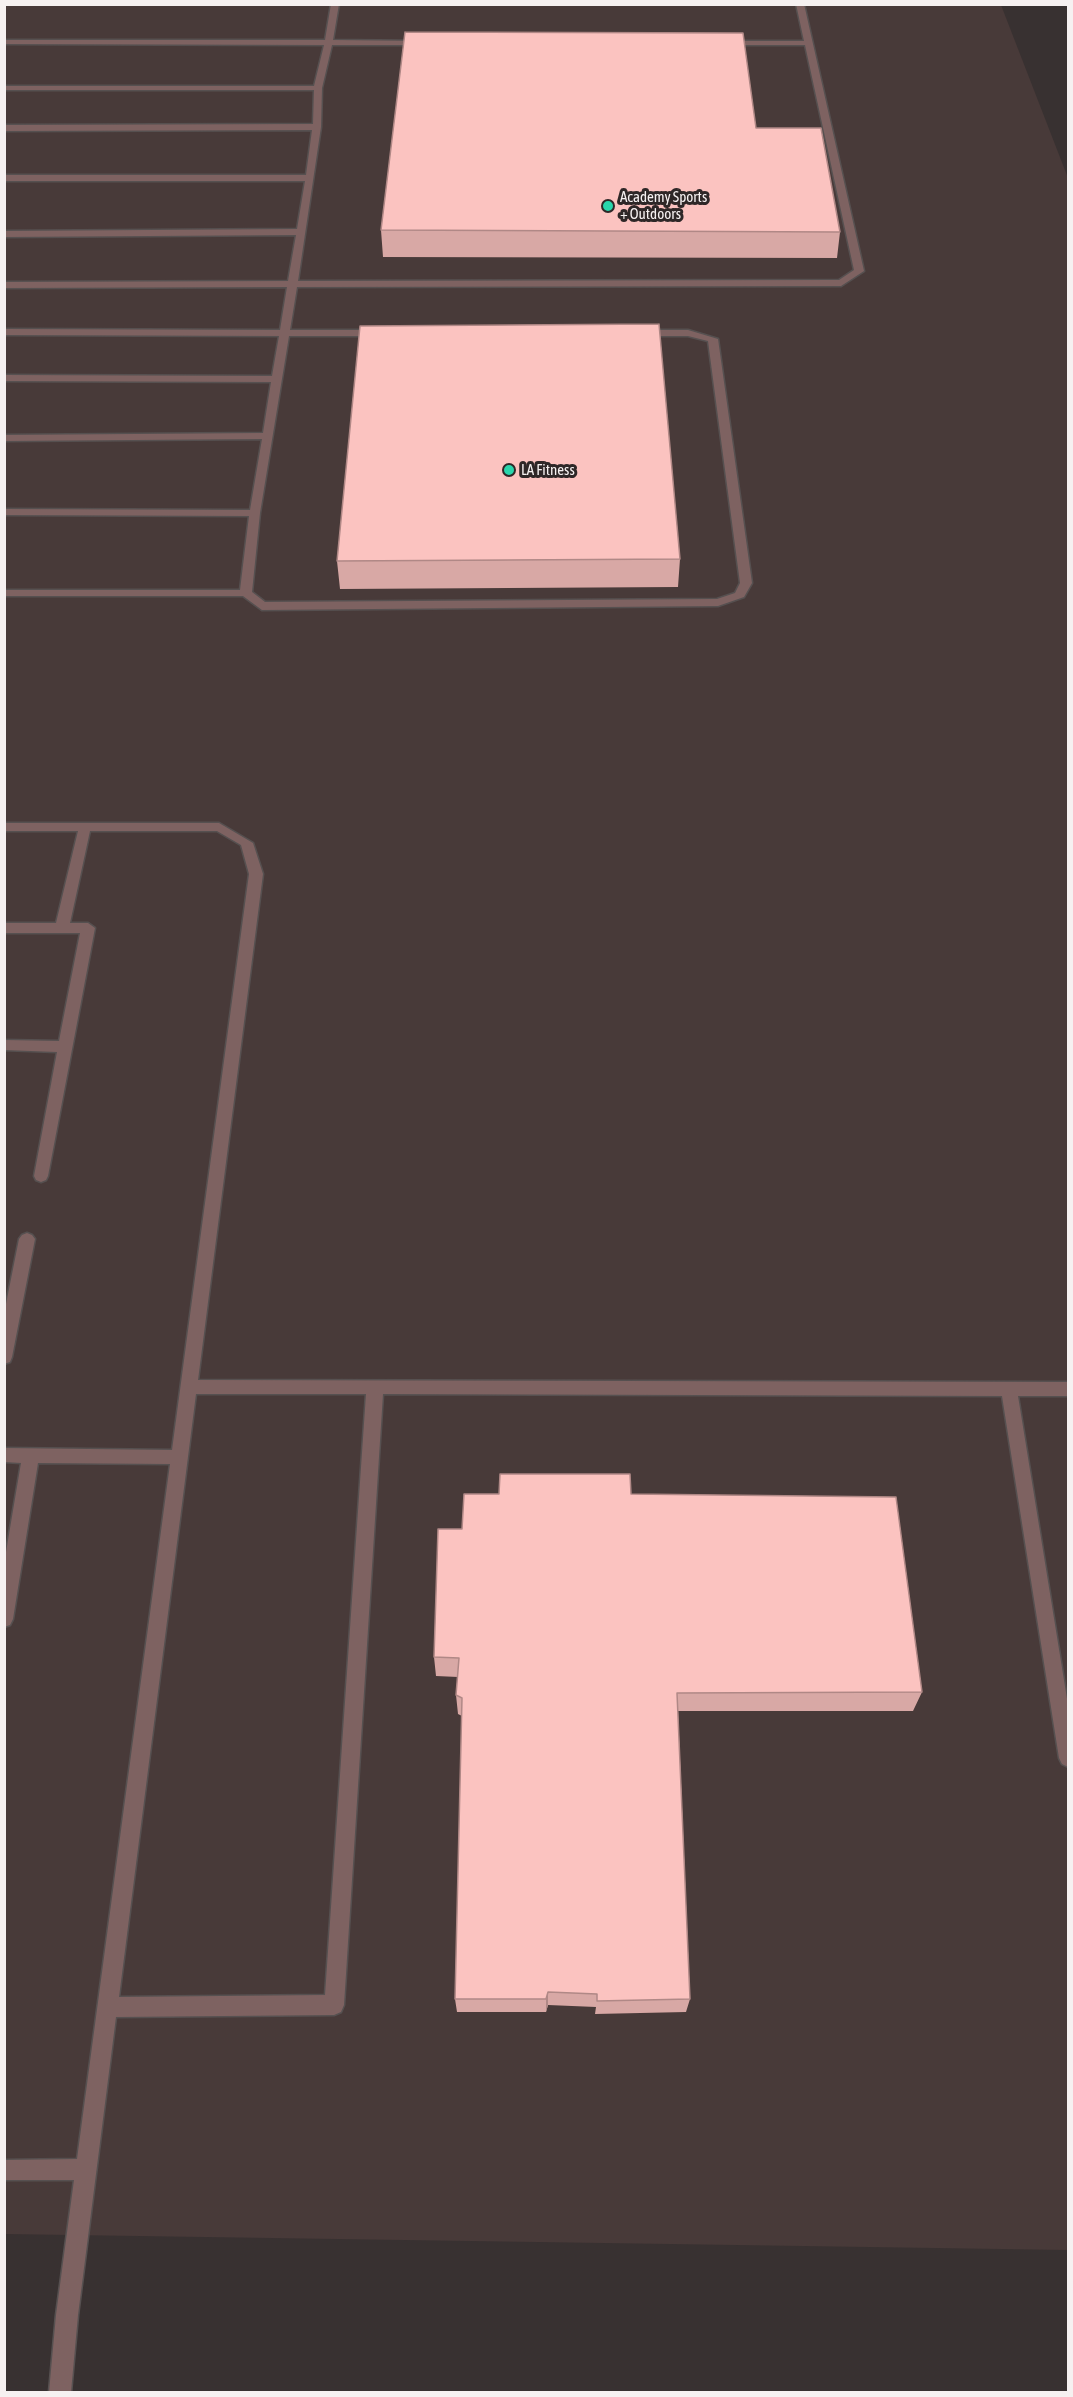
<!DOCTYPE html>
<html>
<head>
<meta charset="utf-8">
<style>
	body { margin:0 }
	#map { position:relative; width:1073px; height:2397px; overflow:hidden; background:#383131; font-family:"Asap Condensed",sans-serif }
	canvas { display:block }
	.frame { position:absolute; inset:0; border:6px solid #f6f1f1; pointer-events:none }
</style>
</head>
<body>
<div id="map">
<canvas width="1073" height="2397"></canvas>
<div class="frame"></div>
</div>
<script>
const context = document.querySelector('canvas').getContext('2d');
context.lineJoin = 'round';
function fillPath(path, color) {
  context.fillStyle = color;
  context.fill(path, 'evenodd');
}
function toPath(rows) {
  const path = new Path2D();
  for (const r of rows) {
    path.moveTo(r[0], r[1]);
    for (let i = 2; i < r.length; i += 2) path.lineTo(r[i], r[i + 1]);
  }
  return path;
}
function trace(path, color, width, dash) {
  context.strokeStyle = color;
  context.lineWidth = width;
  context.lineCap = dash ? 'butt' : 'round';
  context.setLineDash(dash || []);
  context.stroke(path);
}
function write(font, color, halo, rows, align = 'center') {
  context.font = font + ' "Asap Condensed",sans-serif';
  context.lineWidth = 6;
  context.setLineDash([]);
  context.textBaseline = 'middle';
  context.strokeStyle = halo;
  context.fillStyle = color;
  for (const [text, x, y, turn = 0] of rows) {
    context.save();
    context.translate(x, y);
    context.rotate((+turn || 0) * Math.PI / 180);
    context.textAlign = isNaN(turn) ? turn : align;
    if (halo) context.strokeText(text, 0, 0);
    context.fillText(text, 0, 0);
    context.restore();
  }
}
const built = toPath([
	[5,5,1001,5,1068,178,1068,2250,5,2234]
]);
const lane = toPath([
	[331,4,339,4,333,40,424,41,428,43,424,45,332,45,322,88,321,127,298,281,839,280,854,270,805,45,724,45,720,43,724,41,804,41,796,4,804,4,864,271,841,286,297,287,290,330,379,330,384,333,379,336,289,336,260,513,252,592,265,602,717,599,735,593,740,583,708,341,688,336,640,336,635,333,640,330,688,330,718,339,752,583,744,597,718,606,262,610,243,596,4,596,4,590,240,590,249,516,4,515,4,509,250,510,262,439,4,441,4,435,263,433,271,382,4,381,4,375,272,376,279,336,4,335,4,329,280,330,287,287,4,288,4,282,288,281,296,235,4,237,4,231,297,229,305,181,4,181,4,175,306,175,312,130,4,131,4,125,313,124,314,90,4,90,4,86,314,86,324,45,4,44,4,40,325,40,331,4],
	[4,823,219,823,253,843,263,874,198,1380,1068,1382,1068,1396,1018,1396,1068,1705,1068,1767,1062,1764,1059,1758,1002,1396,383,1394,344,2005,341,2012,334,2015,116,2017,78,2315,71,2392,49,2392,56,2315,74,2180,4,2180,4,2160,77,2159,170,1464,38,1463,13,1619,10,1625,4,1627,4,1564,21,1463,4,1462,4,1448,172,1450,249,874,241,845,217,831,90,831,70,923,88,923,95,928,48,1176,46,1180,41,1182,36,1180,34,1176,57,1052,4,1050,4,1040,59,1041,80,933,4,933,4,923,56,923,78,831,4,831,4,823],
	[196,1394,366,1394,325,1995,119,1997,196,1394],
	[27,1233,32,1235,35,1239,12,1357,10,1362,4,1364,4,1314,19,1239,22,1235,27,1233]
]);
const wall = toPath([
	[756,128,840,232,837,258,383,257,381,230],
	[680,559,678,587,340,589,337,561],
	[631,1494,922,1692,913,1711,678,1711,690,1999,686,2012,595,2014,596,2007,548,2005,546,2012,457,2012,455,1999,462,1716,458,1714,456,1695,458,1677,436,1676,434,1657,462,1529]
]);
const shadedWall = toPath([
	[548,1992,548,2005,546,2012,546,1999]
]);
const building = toPath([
	[405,32,743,33,756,128,821,128,840,232,381,230,405,32],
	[659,324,680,559,337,561,360,326,659,324],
	[500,1474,630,1474,631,1494,896,1497,922,1692,677,1693,690,1999,597,2001,597,1994,548,1992,546,1999,455,1999,462,1698,456,1695,459,1658,434,1657,438,1529,462,1529,464,1494,499,1494,500,1474]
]);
const markers = [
	[608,206,6,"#29d5ac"],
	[509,470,6,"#29d5ac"]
];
const farPoinames = [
	["Academy Sports",620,197],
	["+ Outdoors",620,214],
	["LA Fitness",521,470]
];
fillPath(built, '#483a39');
trace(lane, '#565050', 3);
fillPath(lane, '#7e6261');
fillPath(wall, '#d8a8a5');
fillPath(shadedWall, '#b08886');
fillPath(building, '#fbc3c0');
trace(building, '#b08886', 1.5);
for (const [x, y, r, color] of markers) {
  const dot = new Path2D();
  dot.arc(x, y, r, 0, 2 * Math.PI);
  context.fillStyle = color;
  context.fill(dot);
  trace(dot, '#2e2727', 2);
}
write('15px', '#f6f1f1', '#2e2727', farPoinames, 'left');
</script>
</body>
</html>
